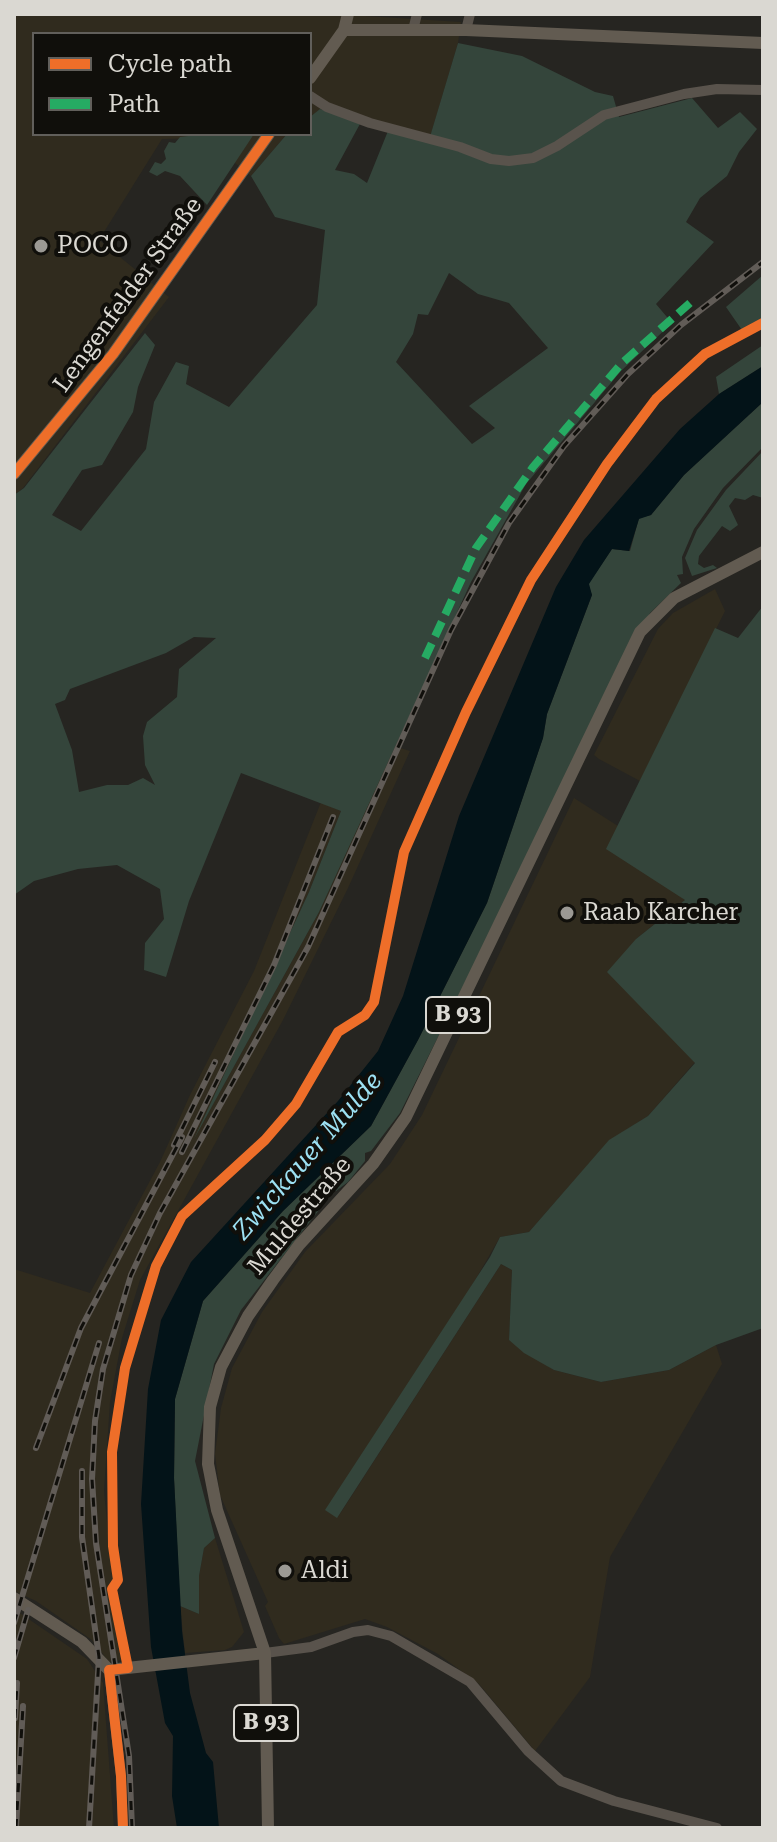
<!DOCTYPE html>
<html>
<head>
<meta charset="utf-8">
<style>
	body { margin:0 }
	#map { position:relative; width:777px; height:1842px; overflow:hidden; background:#262521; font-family:"Roboto Serif",serif }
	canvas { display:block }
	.frame { position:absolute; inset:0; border:16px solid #dad8d2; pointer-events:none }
	.legend { position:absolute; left:32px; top:32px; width:280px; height:104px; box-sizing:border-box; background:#100f0b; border:2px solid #615f5b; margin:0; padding:10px 14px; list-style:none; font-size:24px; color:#dad8d2 }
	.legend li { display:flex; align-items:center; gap:16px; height:40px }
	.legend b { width:40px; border:2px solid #615f5b }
</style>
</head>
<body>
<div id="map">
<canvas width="777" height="1842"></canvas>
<div class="frame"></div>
<ul class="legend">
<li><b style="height:10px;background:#ee6e29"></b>Cycle path</li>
<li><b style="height:10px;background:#26ab63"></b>Path</li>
</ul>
</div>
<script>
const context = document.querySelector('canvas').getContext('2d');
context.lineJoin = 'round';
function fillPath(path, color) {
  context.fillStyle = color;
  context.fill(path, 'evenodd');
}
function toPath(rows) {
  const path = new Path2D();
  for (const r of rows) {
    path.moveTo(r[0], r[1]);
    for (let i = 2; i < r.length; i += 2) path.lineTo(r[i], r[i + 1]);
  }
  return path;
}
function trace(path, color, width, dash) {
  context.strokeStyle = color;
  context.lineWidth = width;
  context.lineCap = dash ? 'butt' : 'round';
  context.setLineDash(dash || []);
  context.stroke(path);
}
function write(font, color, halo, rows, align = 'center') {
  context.font = font + ' "Roboto Serif",serif';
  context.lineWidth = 8;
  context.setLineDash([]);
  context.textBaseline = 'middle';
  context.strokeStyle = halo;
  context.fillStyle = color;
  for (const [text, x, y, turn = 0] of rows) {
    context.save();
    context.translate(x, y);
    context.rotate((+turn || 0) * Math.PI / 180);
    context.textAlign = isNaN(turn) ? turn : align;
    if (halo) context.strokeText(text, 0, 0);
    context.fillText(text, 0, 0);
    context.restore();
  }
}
const built = toPath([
	[14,14,334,14,461,22,458,43,429,141,321,109,310,117,310,34,34,34,34,134,287,134,251,176,204,138,162,139,99,240,169,297,23,488,14,495],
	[715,589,725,611,640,781,599,759,594,755,658,629,673,613],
	[394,746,410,751,348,888,283,1020,140,1280,122,1338,110,1402,104,1491,112,1573,115,1573,113,1580,128,1659,109,1662,92,1640,36,1601,14,1591,14,1269,90,1293,160,1162,190,1095,254,971,321,802,341,811,309,892,202,1124,319,912],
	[574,798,618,826,613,837,685,900,636,939,695,1062,648,1116,609,1141,529,1232,500,1237,338,1517,501,1264,512,1270,509,1340,554,1370,601,1382,669,1370,716,1345,722,1364,610,1557,590,1677,535,1751,479,1684,438,1654,387,1627,365,1619,284,1644,279,1638,265,1606,268,1602,220,1495,215,1454,221,1408,232,1368,262,1312,305,1252,390,1164,422,1115],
	[215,1538,244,1632,232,1647,225,1650,185,1653,180,1606,199,1614,199,1576,204,1548],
	[14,1609,87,1659,103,1683,114,1828,14,1828]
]);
const green = toPath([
	[458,43,522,56,595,92,613,96,619,117,692,98,718,128,740,112,757,129,739,152,727,176,700,198,686,222,714,242,656,304,672,323,621,371,526,484,471,582,319,912,194,1139,309,892,341,811,241,773,189,901,166,977,144,970,145,943,164,919,160,889,117,865,78,869,34,881,14,895,14,495,24,488,145,333,155,345,138,387,133,412,102,465,82,470,52,515,81,531,146,449,154,402,176,362,189,366,186,384,229,407,317,305,325,230,275,217,251,176,287,134,310,134,310,117,320,109,361,122,335,170,354,174,367,183,388,131,429,140],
	[449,273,478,294,509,303,548,348,469,406,495,428,472,444,396,362,413,334,418,314,428,315],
	[194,637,216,638,179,669,177,697,147,722,143,736,145,765,155,785,143,778,128,785,107,785,79,792,72,750,55,704,65,700,70,689,166,653],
	[204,134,254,134,207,205,180,176,165,171,157,176,149,172,155,162,161,164,166,159,164,151,169,142,175,143,180,137],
	[763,275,763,323,744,333,726,307],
	[763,345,763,366,719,394,716,377],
	[763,402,763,447,723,488,694,529,682,557,683,574,677,575,681,583,650,613,400,1113,371,1151,365,1153,365,1161,348,1182,336,1191,326,1186,323,1190,323,1205,241,1310,214,1364,195,1461,215,1538,204,1548,199,1576,199,1614,180,1606,174,1478,175,1399,203,1301,283,1211,371,1126,418,1040,487,903,543,738,547,714,592,595,588,584,612,549,630,551,639,518,651,515,684,475],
	[763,451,763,498,753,495,745,500,735,498,729,506,738,525,730,531,722,526,699,556,698,564,704,568,713,565,717,568,692,576,685,558,697,530,726,490],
	[763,606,763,1328,716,1345,669,1370,601,1382,554,1370,524,1353,509,1340,512,1270,501,1264,337,1518,325,1510,490,1257,500,1237,529,1232,609,1140,648,1116,695,1063,607,972,636,939,685,900,606,849,715,628,738,638]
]);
const water = toPath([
	[763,366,763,402,684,475,651,515,639,519,629,551,612,549,589,584,592,595,547,714,543,738,487,903,418,1040,371,1126,283,1211,203,1301,175,1399,174,1478,182,1631,190,1693,206,1753,213,1762,219,1828,177,1828,172,1796,173,1736,165,1723,151,1647,141,1504,148,1389,161,1320,191,1262,338,1101,378,1051,403,996,459,816,556,587,584,540,680,429,719,394]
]);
const minor = toPath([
	[413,30,417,14],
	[466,30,470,14],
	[310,96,327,107,370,123,460,147,491,159,509,161,533,158,557,146,604,115,684,94,717,89,763,90],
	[265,1653,311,1647,353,1632,368,1630,391,1636,470,1682,528,1751,561,1781,614,1801,717,1828],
	[109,1670,121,1776,123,1828]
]);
const major = toPath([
	[344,30,466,30,763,43],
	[310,78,344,30,348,14],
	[14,474,113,354,269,134],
	[14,1598,82,1642,109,1670,265,1653],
	[268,1828,265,1653,217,1510,208,1464,210,1407,221,1367,248,1316,273,1280,299,1245,373,1164,406,1117,640,632,674,598,763,552]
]);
const rail = toPath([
	[174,1145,215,1062],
	[182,1152,274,965,333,817],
	[36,1448,81,1328,182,1137],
	[82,1471,82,1537,99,1657,89,1828],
	[14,1623,99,1343],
	[14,1658,28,1610],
	[15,1718,17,1683],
	[16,1828,23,1706],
	[132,1828,129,1756,96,1543,92,1479,95,1421,103,1369,131,1275,160,1213,308,947,451,630,509,523,564,446,628,374,681,325,763,262]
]);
const quiet = toPath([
	[425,658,476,548,533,467,622,363,690,303]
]);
const cycleway = toPath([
	[14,474,113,354,269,134],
	[123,1828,121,1776,109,1670,128,1668,112,1589,118,1580,113,1546,112,1452,125,1368,156,1266,182,1216,265,1140,296,1104,338,1032,365,1015,374,1002,404,852,466,712,531,580,607,464,656,399,705,354,763,323]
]);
const markers = [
	[41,246,8,"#9b9994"],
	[567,913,8,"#9b9994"],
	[285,1571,8,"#9b9994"]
];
const shields = [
	[458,1015,64],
	[266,1723,64]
];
const shieldNames = [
	["B 93",458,1015],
	["B 93",266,1723]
];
const poiNames = [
	["POCO",57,246],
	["Raab Karcher",583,913],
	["Aldi",301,1571]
];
const streetNames = [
	["Lengenfelder Straße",128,295,-54],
	["Muldestraße",300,1216,-50]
];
const waterNames = [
	["Zwickauer Mulde",308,1156,-49]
];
fillPath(built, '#302b1e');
fillPath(green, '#34453b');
fillPath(water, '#031318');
trace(minor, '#59534c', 10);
trace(major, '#625b51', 12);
trace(rail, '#615c57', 6);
trace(rail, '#100f0b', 3, [9]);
trace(quiet, '#26ab63', 8, [16, 8]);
trace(cycleway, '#ee6e29', 10);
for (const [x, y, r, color] of markers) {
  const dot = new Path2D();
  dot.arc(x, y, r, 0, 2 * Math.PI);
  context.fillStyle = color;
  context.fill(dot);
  trace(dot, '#100f0b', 3);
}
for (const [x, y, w] of shields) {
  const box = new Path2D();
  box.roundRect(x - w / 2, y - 18, w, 36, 6);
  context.fillStyle = '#100f0b';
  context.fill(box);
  trace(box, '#dad8d2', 2);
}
write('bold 22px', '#dad8d2', null, shieldNames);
write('24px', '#dad8d2', '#100f0b', poiNames, 'left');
write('24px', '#dad8d2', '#100f0b', streetNames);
write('italic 26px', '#9de1f3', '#100f0b', waterNames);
</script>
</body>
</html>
